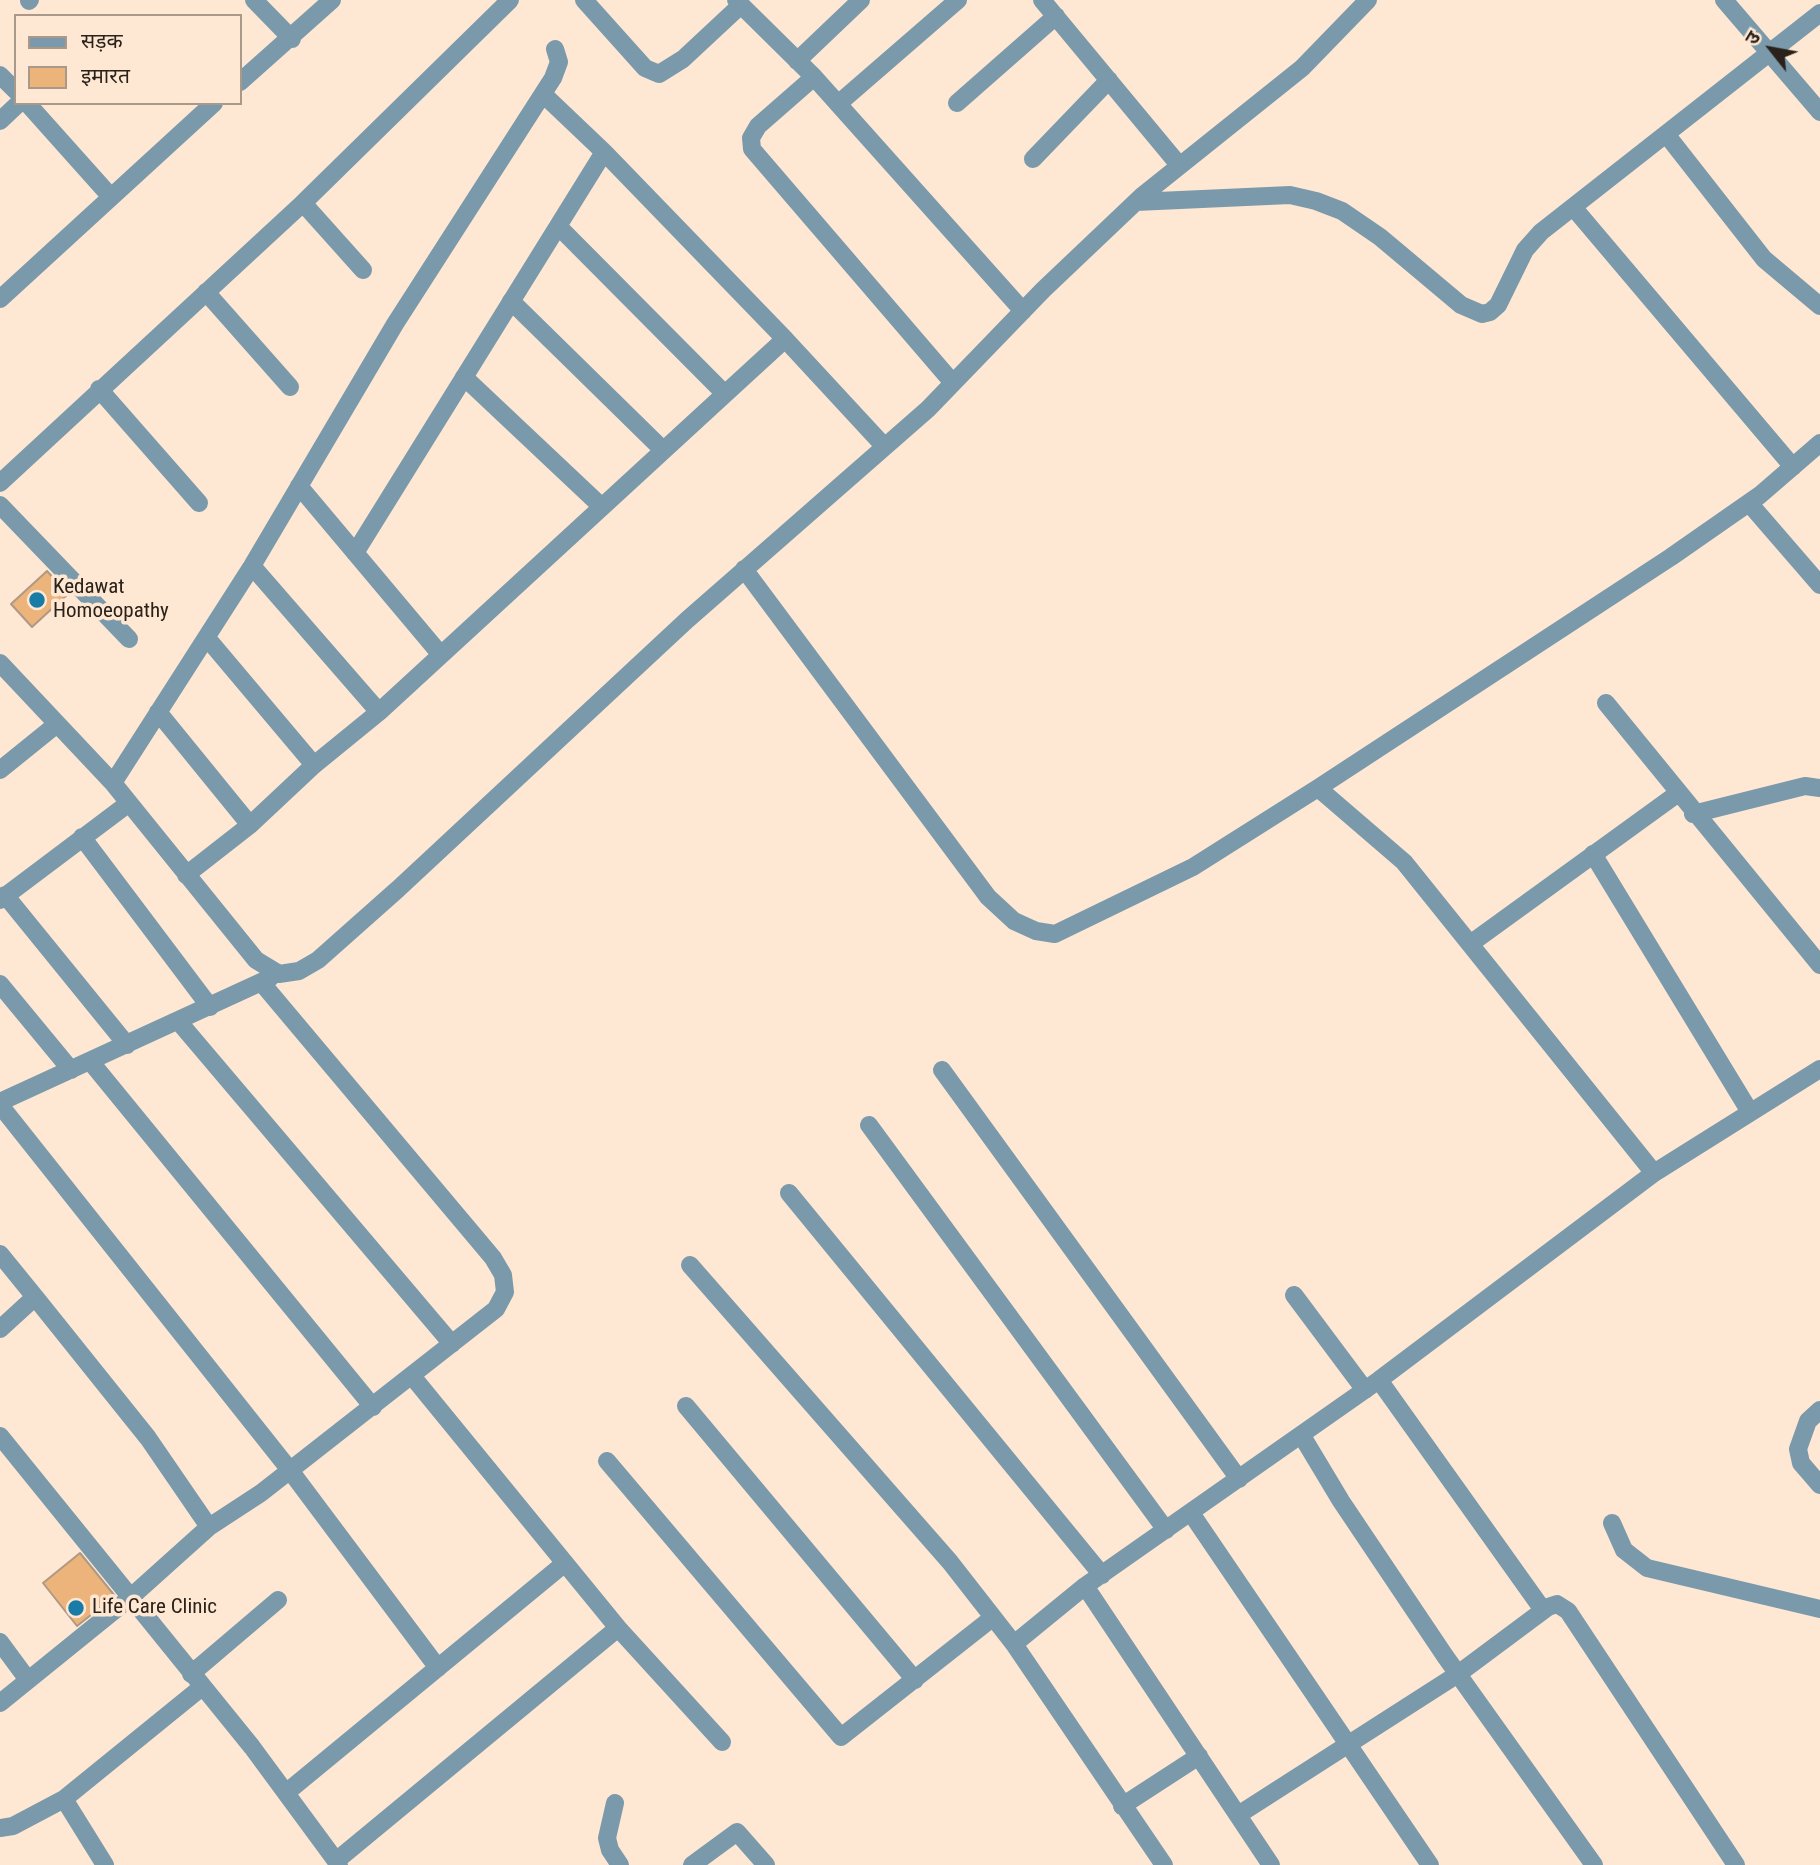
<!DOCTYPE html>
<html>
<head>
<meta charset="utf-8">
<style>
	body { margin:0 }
	#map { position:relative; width:1820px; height:1865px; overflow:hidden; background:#ffe8d3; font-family:"Roboto Condensed","Noto Sans Devanagari",sans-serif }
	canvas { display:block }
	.legend { position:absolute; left:14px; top:14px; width:228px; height:91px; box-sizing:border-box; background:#ffe8d3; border:2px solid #aa9989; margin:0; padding:9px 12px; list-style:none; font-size:21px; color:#2a221a }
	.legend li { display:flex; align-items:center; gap:14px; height:35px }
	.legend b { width:35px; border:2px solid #aa9989 }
	.north { position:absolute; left:1736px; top:14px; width:70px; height:70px; -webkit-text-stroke:5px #ffe8d3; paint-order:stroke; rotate:301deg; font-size:19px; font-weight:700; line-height:28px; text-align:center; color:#2a221a }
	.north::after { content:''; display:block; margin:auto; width:24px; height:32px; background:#2a221a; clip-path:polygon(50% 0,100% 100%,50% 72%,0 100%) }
</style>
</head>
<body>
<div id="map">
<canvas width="1820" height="1865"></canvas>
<ul class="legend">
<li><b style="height:9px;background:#7a9aac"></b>सड़क</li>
<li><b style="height:19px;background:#ecb37a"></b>इमारत</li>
</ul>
<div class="north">उ</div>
</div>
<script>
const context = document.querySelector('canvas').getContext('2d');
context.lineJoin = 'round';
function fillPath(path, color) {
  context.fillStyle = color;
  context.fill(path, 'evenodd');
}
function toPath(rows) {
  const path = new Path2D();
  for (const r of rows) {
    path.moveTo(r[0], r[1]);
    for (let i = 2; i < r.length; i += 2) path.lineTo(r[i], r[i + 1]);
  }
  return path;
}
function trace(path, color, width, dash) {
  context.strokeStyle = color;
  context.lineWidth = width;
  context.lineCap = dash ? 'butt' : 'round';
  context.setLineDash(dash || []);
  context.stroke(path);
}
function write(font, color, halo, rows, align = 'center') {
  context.font = font + ' "Roboto Condensed",sans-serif';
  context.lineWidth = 7;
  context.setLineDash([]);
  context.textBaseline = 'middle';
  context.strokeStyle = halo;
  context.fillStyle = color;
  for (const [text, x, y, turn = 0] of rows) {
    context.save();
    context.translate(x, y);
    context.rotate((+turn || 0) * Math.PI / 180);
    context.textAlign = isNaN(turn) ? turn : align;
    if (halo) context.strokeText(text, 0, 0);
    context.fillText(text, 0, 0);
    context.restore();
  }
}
const building = toPath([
	[47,571,68,594,32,627,11,604,47,571],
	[80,1553,115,1596,77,1626,43,1583,80,1553]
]);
const minor = toPath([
	[254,0,292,39],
	[584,0,645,68,659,74,683,59,741,5],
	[736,0,814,77,1023,311],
	[1042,0,1179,165],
	[1724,0,1820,112],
	[29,1,30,0],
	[797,61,861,0],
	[0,75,16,91],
	[814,77,758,126,751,138,752,149,953,383],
	[240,82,332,0],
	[543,94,604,152,785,339],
	[27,103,111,197],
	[957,103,1056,16],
	[838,104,958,0],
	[0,121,19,103],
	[1666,134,1764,259,1820,306],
	[1033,159,1109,80],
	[1136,202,1290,195,1316,201,1342,211,1380,237,1461,305,1482,314,1490,312,1498,305,1525,250,1541,232,1820,13],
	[303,203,363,270],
	[1573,207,1793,467],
	[558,226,725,394,785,339,884,446],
	[206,292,290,387],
	[0,299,214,103],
	[511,301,663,450],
	[464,377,602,507],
	[99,389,199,503],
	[0,483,303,203,510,0],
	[299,486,441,655],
	[1749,503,1820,585],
	[0,505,129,639],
	[355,553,604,152],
	[252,566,379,712],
	[744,569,988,897,1014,921,1036,931,1055,934,1193,867,1318,788,1671,557,1760,495,1820,443],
	[207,638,314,765],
	[0,663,113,783,256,960,279,974,299,971,318,960,398,889,687,620,928,409,1043,290,1142,196,1302,68,1368,0],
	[1606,703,1820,965],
	[158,712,250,825],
	[0,770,57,724],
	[113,783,252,566,395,324,553,78,559,62,555,49],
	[1318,788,1404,862,1654,1173],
	[1693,814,1805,786,1820,788],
	[82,837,210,1007],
	[1593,854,1750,1112],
	[186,875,250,825,314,765,379,712,725,394],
	[5,895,127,1045],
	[0,900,129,803],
	[1470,944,1677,794],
	[0,984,71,1070],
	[179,1022,452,1344],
	[90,1061,373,1407],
	[942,1070,1239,1479],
	[0,1102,270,978],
	[0,1105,289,1469,438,1668],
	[869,1125,1166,1530],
	[789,1193,1102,1575],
	[0,1254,35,1297],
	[690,1265,950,1562,1014,1644,1164,1865],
	[1294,1295,1365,1390],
	[0,1329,35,1297,148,1438,209,1527],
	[412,1376,618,1628,722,1742],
	[1379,1380,1543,1610],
	[686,1406,915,1680],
	[1820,1410,1808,1421,1798,1449,1801,1463,1820,1485],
	[0,1436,252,1747,339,1865],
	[1302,1436,1341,1501,1445,1656,1594,1865],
	[607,1461,841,1737,991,1619],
	[1191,1513,1430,1865],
	[1612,1523,1624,1550,1647,1568,1820,1609],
	[0,1642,28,1680],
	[1014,1644,1085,1586],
	[191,1674,278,1600],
	[0,1703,131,1597,209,1527,261,1493,496,1309,505,1292,503,1275,493,1258,261,982],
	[287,1792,565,1563],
	[64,1799,105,1865],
	[615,1803,607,1838,610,1850,620,1865],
	[1122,1806,1199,1756],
	[1238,1815,1458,1674,1548,1607,1557,1604,1568,1611,1736,1865],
	[0,1828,13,1826,64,1799,202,1687],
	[336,1861,618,1628],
	[692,1865,737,1832,766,1865],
	[1271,1865,1085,1586,1379,1380,1654,1173,1820,1069]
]);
const markers = [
	[37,600,9,"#197ca7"],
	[76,1608,9,"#197ca7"]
];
const poiNames = [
	["Kedawat",53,588],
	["Homoeopathy",53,612],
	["Life Care Clinic",92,1608]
];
fillPath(building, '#ecb37a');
trace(building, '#ad9985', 2);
trace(minor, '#7a9aac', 18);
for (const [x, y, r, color] of markers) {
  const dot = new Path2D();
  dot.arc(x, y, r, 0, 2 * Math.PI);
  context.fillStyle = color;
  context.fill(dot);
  trace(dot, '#ffe8d3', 2.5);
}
write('21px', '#2a221a', '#ffe8d3', poiNames, 'left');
</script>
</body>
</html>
